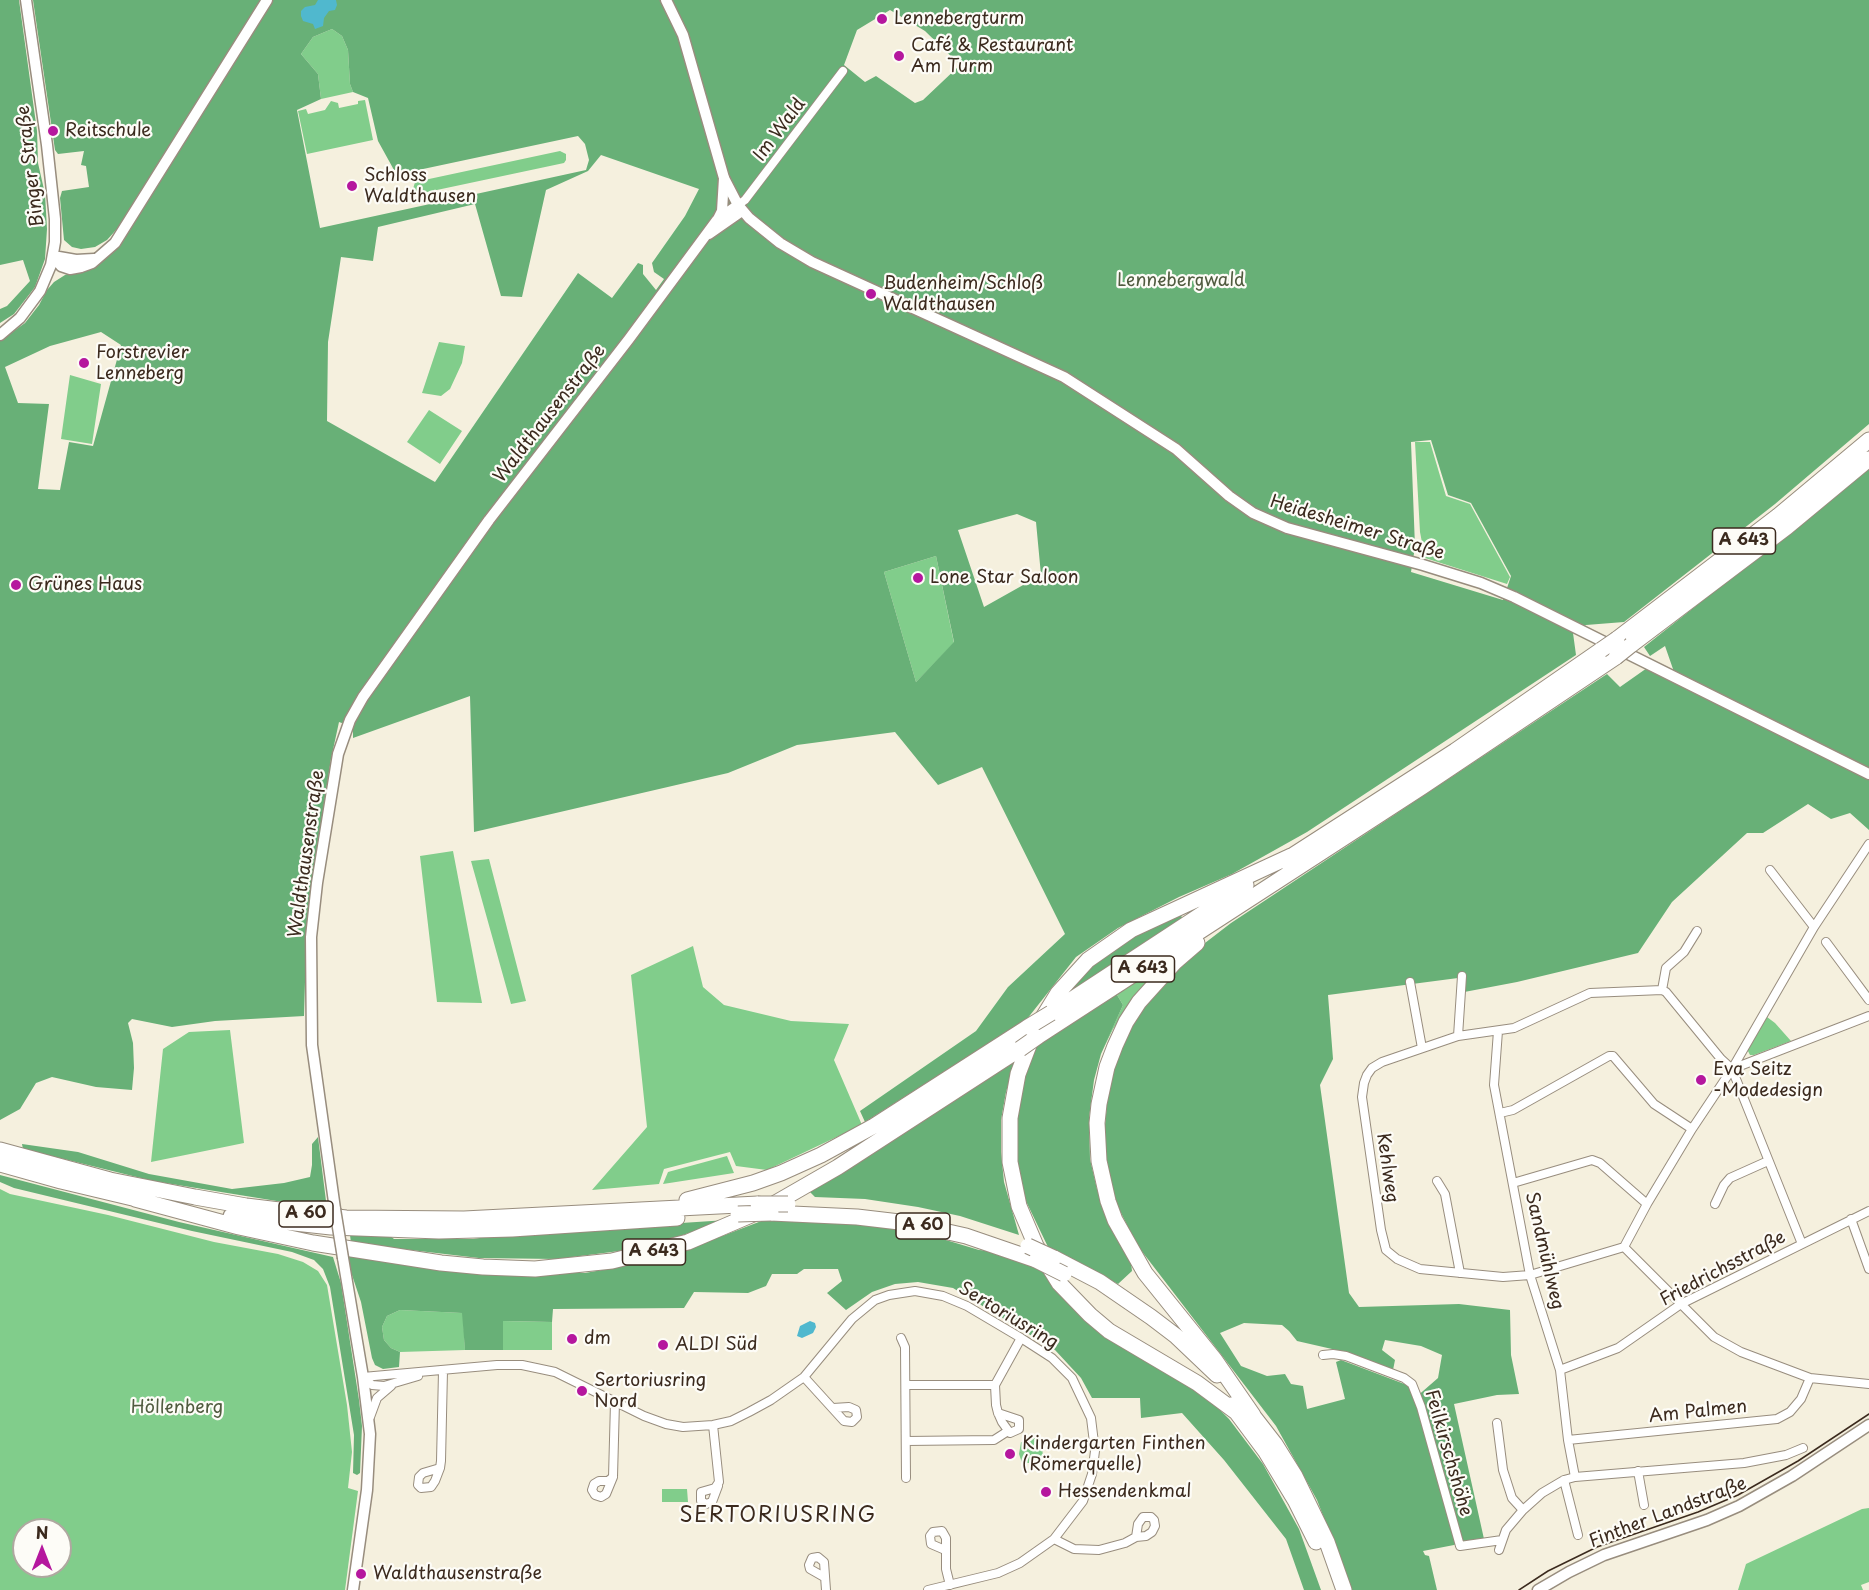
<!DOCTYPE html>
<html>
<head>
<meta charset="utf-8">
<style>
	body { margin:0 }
	#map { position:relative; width:1869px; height:1590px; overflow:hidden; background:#f5f0de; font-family:"Playpen Sans",sans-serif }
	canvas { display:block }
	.north { position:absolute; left:12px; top:1518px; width:60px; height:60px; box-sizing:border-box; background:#fdfcf7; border:2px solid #afa8a0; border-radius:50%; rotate:0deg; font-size:16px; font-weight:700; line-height:24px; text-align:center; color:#3b2a1e }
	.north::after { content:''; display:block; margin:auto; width:21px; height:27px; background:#b5179e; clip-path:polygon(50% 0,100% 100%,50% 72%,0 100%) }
</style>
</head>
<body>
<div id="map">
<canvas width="1869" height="1590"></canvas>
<div class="north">N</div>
</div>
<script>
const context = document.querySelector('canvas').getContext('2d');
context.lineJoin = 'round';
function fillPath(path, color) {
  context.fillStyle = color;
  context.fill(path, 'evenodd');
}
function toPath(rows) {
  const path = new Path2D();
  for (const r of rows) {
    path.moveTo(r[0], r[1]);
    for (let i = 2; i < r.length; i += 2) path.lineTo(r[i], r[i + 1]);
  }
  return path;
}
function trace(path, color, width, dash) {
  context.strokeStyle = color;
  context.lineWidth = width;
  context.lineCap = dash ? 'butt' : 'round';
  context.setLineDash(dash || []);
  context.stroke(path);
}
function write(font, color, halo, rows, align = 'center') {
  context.font = font + ' "Playpen Sans",sans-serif';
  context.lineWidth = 4.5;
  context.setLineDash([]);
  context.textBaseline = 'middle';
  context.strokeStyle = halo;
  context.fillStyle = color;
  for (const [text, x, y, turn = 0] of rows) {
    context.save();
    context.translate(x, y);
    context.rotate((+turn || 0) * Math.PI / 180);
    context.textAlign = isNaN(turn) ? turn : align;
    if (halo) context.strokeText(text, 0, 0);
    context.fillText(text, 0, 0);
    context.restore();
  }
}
const green = toPath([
	[332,29,342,36,348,50,350,84,353,92,321,99,318,74,301,54,313,37],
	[365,100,373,140,307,154,298,111,306,109,308,114,325,110,331,101,338,103,339,108,358,104,358,101],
	[560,151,566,154,566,160,564,163,418,194,413,189,415,182],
	[439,342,465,346,462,363,450,389,441,396,422,393],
	[70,375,101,384,92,444,61,439],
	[429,410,462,431,440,464,407,442],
	[1415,442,1430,442,1446,496,1470,504,1510,577,1507,584,1425,558,1420,532],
	[936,556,954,643,916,682,884,572],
	[453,851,482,1003,437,1002,420,856],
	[489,859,526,1001,511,1004,471,861],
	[693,946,703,987,724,1005,791,1021,849,1024,834,1060,862,1125,767,1170,736,1166,730,1152,664,1169,659,1184,592,1190,647,1127,631,975],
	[1180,948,1139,990,1113,1029,1101,1053,1123,1005,1116,993],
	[1767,1017,1775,1023,1791,1041,1754,1055,1750,1055,1747,1049],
	[230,1030,244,1143,151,1162,163,1049,189,1032],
	[727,1156,734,1173,663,1184,668,1172],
	[0,1189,10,1194,108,1215,214,1242,278,1254,303,1262,318,1271,327,1285,347,1405,352,1452,348,1488,358,1491,345,1590,0,1590],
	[24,1530,60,1530,60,1566,24,1566],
	[400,1310,463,1313,465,1350,400,1352,391,1348,384,1340,382,1327,387,1316],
	[503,1321,552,1322,552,1350,503,1350],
	[1028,1438,1042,1438,1043,1463,1022,1463,1019,1454,1021,1442,1025,1443],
	[662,1489,687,1489,688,1502,662,1502],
	[1869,1508,1869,1582,1861,1585,1863,1590,1738,1590,1746,1564,1862,1509]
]);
const forest = toPath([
	[0,0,19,0,37,131,38,163,45,194,47,229,45,259,35,287,14,314,0,323,0,309,7,306,30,281,23,260,0,265],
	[33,0,1869,0,1869,424,1775,504,1624,622,1586,625,1573,633,1576,655,1307,832,1232,874,1179,897,1118,928,1076,957,1027,1019,865,1122,860,1111,976,1031,1008,987,1065,934,982,767,938,785,895,732,797,745,728,773,474,832,470,696,353,738,353,727,339,722,331,759,312,879,306,948,304,1016,215,1021,172,1027,132,1019,128,1023,133,1043,134,1068,132,1090,96,1087,52,1077,36,1083,20,1109,0,1120,0,341,25,323,39,305,47,290,54,282,65,275,97,264,117,248,126,237,116,230,107,240,95,247,81,249,72,247,64,240,60,198,62,191,89,187,86,166,81,165,84,151,58,154,55,150],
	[890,10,925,31,960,65,923,100,915,103,876,76,865,82,844,65,857,30],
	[332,29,342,36,348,50,350,84,353,92,368,98,378,141,394,170,409,172,578,136,585,144,589,160,586,170,320,228,297,110,321,99,318,74,301,54,313,37],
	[601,155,699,189,685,216,652,263,654,272,664,279,656,290,643,274,643,265,638,263,612,298,578,273,435,482,327,421,328,342,341,257,373,261,378,227,475,204,501,296,522,297,546,190,588,171],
	[101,332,121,345,93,446,69,442,60,490,38,489,49,404,18,403,5,367,50,346],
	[1431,440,1448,495,1471,503,1511,576,1503,600,1411,572,1415,547,1411,442],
	[1017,514,1036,522,1041,575,984,607,958,530],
	[936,556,954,642,916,682,884,572],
	[1869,469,1869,830,1850,813,1831,819,1808,804,1763,833,1747,833,1672,902,1638,953,1517,982,1459,993,1458,978,1328,995,1333,1059,1320,1085,1349,1293,1359,1307,1459,1304,1510,1310,1511,1355,1519,1394,1497,1395,1454,1404,1484,1539,1466,1542,1461,1541,1454,1545,1423,1551,1425,1555,1429,1556,1437,1590,1352,1590,1317,1500,1276,1426,1137,1245,1117,1205,1108,1169,1104,1135,1108,1094,1118,1055,1137,1015,1192,953,1231,923,1607,674,1620,687,1647,668,1670,680,1673,669,1665,646,1650,656,1644,647],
	[1244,1323,1282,1325,1289,1331,1297,1341,1332,1349,1393,1370,1395,1360,1382,1350,1385,1340,1421,1346,1442,1355,1438,1378,1415,1398,1407,1385,1341,1360,1336,1362,1345,1399,1307,1409,1303,1386,1291,1384,1285,1374,1267,1376,1241,1366,1220,1333],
	[1181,915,1182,918,1069,994,1070,989,1085,971,1145,929],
	[1116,993,1123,1005,1101,1054,1094,1080,1089,1118,1090,1159,1097,1189,1108,1220,1131,1262,1132,1271,1118,1284,1048,1247,1024,1197,1016,1160,1015,1125,1030,1054,1037,1046],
	[1016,1059,1006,1092,1001,1120,1001,1152,1004,1182,1019,1235,960,1216,918,1207,865,1199,815,1197,810,1192],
	[318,1137,326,1201,324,1207,289,1203,153,1181,23,1149,22,1144,78,1152,149,1174,232,1189,284,1183,310,1177,312,1165,312,1144],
	[0,1175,179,1222,333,1257,341,1283,359,1400,362,1426,360,1473,357,1475,353,1473,354,1435,330,1287,323,1269,314,1260,292,1252,192,1231,14,1188,0,1182],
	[727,1220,674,1238,627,1250,557,1259,479,1258,351,1243,350,1235,389,1235,394,1239,473,1239,499,1235],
	[764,1220,831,1221,916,1231,979,1250,991,1251,1041,1268,1052,1286,1168,1367,1213,1403,1229,1419,1263,1464,1299,1529,1321,1590,1304,1590,1286,1539,1224,1460,1182,1413,1141,1418,1140,1398,1092,1398,1081,1378,1055,1350,953,1288,918,1282,895,1284,872,1292,846,1310,827,1293,842,1281,838,1269,804,1269,797,1274,772,1274,766,1286,748,1293,694,1292,684,1308,553,1309,552,1322,503,1321,503,1350,465,1350,462,1313,400,1310,387,1316,382,1327,384,1340,391,1348,400,1352,399,1367,383,1369,375,1365,372,1358,361,1302,350,1269,348,1254,585,1273,641,1263,658,1256,704,1243]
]);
const water = toPath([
	[318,0,336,0,337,5,335,10,329,11,324,18,323,26,315,29,313,24,303,21,301,16,301,11,305,7,315,5],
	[810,1321,815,1323,816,1327,813,1333,802,1338,797,1336,800,1326]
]);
const minor = toPath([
	[738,205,745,200,843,71],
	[1770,870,1814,927],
	[1826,942,1869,1000],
	[1410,982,1422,1048],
	[1662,990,1666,968,1684,952,1697,931],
	[1498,1031,1494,1085,1530,1275,1560,1370,1568,1440,1575,1477],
	[1458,1036,1462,976],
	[1732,1069,1869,1016],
	[1500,1113,1513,1110,1609,1056,1613,1056,1654,1104,1692,1129],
	[1437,1181,1445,1194,1460,1273],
	[1513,1183,1592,1160,1600,1163,1647,1204],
	[1715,1204,1724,1185,1730,1178,1768,1161],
	[1851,1219,1869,1269],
	[1802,1244,1732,1069,1721,1059,1666,992,1662,990,1590,993,1514,1028,1458,1036,1382,1062,1372,1068,1367,1075,1364,1083,1362,1097,1381,1230,1386,1250,1397,1259,1420,1269,1503,1277,1530,1275,1624,1247,1647,1204,1692,1129,1732,1069,1814,927,1869,844],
	[1624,1247,1714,1337,1741,1352,1810,1378,1869,1384],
	[901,1338,905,1347,906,1478],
	[1323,1355,1333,1354,1346,1356,1404,1378,1412,1384,1421,1407,1460,1546,1502,1540],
	[1560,1370,1618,1348,1681,1304,1869,1211],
	[363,1377,497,1365,522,1365,555,1372,644,1416,666,1424,683,1427,713,1425,731,1421,749,1412,771,1400,804,1377,852,1319,875,1300,889,1295,915,1291,943,1296,967,1306,1021,1338,1052,1358,1072,1378,1091,1418,1095,1451,1092,1474,1083,1501,1054,1539,1020,1563,998,1573,928,1590],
	[364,1377,372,1385,384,1386,418,1376],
	[804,1377,844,1421,852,1422,857,1417,856,1410,849,1407,833,1408],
	[906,1385,995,1385],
	[998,1413,1019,1420,1019,1429,1010,1433,1002,1422,998,1413,996,1405,995,1385,1021,1338],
	[370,1417,377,1398,391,1386],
	[1497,1423,1503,1470,1512,1498,1523,1510],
	[713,1425,719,1482,715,1488,701,1492,701,1501,706,1504,712,1502,718,1486],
	[1568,1440,1777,1419,1790,1412,1801,1399,1810,1378],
	[906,1441,994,1440,1008,1431],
	[440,1468,435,1481,431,1487,421,1488,418,1485,419,1477,423,1473,440,1468,441,1461,443,1371],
	[1638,1471,1644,1505],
	[613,1477,606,1494,601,1497,595,1495,592,1490,594,1484,599,1481,608,1481,613,1477,615,1402],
	[1564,1480,1578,1535],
	[1054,1539,1074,1549,1099,1550,1125,1543,1136,1537,1138,1524,1143,1517,1151,1517,1154,1520,1155,1526,1152,1532,1146,1536,1136,1537],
	[945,1550,931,1544,930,1536,933,1532,942,1531,946,1538,946,1569,950,1585],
	[1499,1550,1506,1530,1523,1510,1542,1493,1564,1480,1575,1477,1744,1463,1786,1455,1803,1448],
	[824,1577,810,1569,809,1565,812,1558,818,1557,824,1562,826,1590]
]);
const tertiary = toPath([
	[718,219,722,211,724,178],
	[709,234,742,211],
	[335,1209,312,1045,311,937,317,883,338,754,350,720,363,697,489,520,629,339,717,220,738,205],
	[343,1258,363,1377,370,1434,367,1490,353,1590]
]);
const secondary = toPath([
	[666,0,683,35,724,178,738,205,749,218,780,243,812,262,1064,377,1176,449,1229,496,1253,513,1287,528,1423,565,1481,583,1514,597,1869,774],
	[53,256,61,266,70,269,81,267,92,263,115,243,267,0],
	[53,256,76,260,94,259],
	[0,335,20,318,40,291,51,265,55,242,55,219,47,145,26,0],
	[1538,1590,1569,1572,1604,1555,1707,1520,1739,1506,1792,1476,1869,1425]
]);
const motorway = toPath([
	[1617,639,1778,516,1869,440],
	[1631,645,1787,527,1869,459],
	[1284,861,1455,751,1601,650],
	[1197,943,1175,962,1139,1002,1126,1022,1115,1046,1107,1067,1099,1104,1097,1123,1099,1161,1108,1201,1115,1220,1145,1273,1215,1360,1253,1415],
	[1051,1013,1246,885],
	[1037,1037,1422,787,1616,657],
	[0,1150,110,1180,195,1197,246,1206,346,1218,464,1219,758,1204],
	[0,1164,61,1181,145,1201],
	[135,1199,239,1227,313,1243,441,1263,483,1267,535,1269,612,1261,688,1242,765,1209,838,1167,1020,1049],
	[687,1200,753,1183,781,1173,821,1155,874,1126,1028,1027],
	[771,1213,857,1217,908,1223,966,1236,1036,1260],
	[231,1216,331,1227,439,1231,512,1229,677,1218],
	[1054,1258,1100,1282,1151,1317,1176,1336,1217,1375],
	[1231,1405,1266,1452,1295,1500,1316,1542],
	[1247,1408,1275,1444,1295,1476,1327,1542,1344,1590],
	[1236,1412,1197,1383,1109,1331,1090,1315,1059,1283,1036,1246,1019,1206,1010,1162,1010,1118,1018,1074,1034,1032,1058,993,1088,960,1131,930,1291,856]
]);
const tram = toPath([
	[1519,1590,1548,1571,1597,1547,1698,1512,1738,1495,1798,1461,1869,1414]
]);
const tertiaryBridge = toPath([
	[335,1209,343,1258]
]);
const motorwayBridge = toPath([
	[1601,650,1617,639],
	[1616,657,1631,645],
	[1028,1027,1051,1013],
	[1020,1049,1037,1037],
	[758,1204,788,1204],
	[738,1214,771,1213],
	[1028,1246,1054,1258],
	[1036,1260,1064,1274]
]);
const markers = [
	[882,19,6,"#b5179e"],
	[899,56,6,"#b5179e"],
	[53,131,6,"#b5179e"],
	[352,186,6,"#b5179e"],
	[871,294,6,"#b5179e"],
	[84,363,6,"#b5179e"],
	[918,578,6,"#b5179e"],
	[16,585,6,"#b5179e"],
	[1701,1080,6,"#b5179e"],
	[572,1339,6,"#b5179e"],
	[663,1345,6,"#b5179e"],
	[582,1391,6,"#b5179e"],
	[1010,1454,6,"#b5179e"],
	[1046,1492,6,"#b5179e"],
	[361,1574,6,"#b5179e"]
];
const shields = [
	[1744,541,63],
	[1143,969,63],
	[306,1214,54],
	[923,1226,54],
	[654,1252,63]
];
const shieldNames = [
	["A 643",1744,541],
	["A 643",1143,969],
	["A 60",306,1214],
	["A 60",923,1226],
	["A 643",654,1252]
];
const poiNames = [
	["Lennebergturm",894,19],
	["Café & Restaurant",911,46],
	["Am Turm",911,67],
	["Reitschule",65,131],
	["Schloss",364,176],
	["Waldthausen",364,197],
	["Budenheim/Schloß",883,284],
	["Waldthausen",883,305],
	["Forstrevier",96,353],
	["Lenneberg",96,374],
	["Lone Star Saloon",930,578],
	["Grünes Haus",28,585],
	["Eva Seitz",1713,1070],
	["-Modedesign",1713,1091],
	["dm",584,1339],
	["ALDI Süd",675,1345],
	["Sertoriusring",594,1381],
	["Nord",594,1402],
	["Kindergarten Finthen",1022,1444],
	["(Römerquelle)",1022,1465],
	["Hessendenkmal",1058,1492],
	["Waldthausenstraße",373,1574]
];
const streetNames = [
	["Im Wald",780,130,-53],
	["Binger Straße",31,166,-97],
	["Waldthausenstraße",550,414,-52],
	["Heidesheimer Straße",1357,528,17],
	["Waldthausenstraße",307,854,-82],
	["Kehlweg",1387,1168,82],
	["Sandmühlweg",1544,1251,77],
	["Friedrichsstraße",1723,1269,-28],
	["Sertoriusring",1008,1316,31],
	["Am Palmen",1698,1412,-6],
	["Feilkirschshöhe",1448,1453,74],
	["Finther Landstraße",1668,1513,-21]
];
const parkNames = [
	["Lennebergwald",1181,281],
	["Höllenberg",177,1408]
];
const quarterNames = [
	["SERTORIUSRING",778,1516]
];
fillPath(green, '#81cd8b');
fillPath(forest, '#68b077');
fillPath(water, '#50b8ce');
trace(minor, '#988d7e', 10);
trace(tertiary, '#988d7e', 13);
trace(secondary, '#988d7e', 13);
trace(motorway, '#988d7e', 17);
trace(minor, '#fff', 8);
trace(tertiary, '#fff', 10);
trace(secondary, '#fff', 10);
trace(motorway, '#fff', 15);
trace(tram, '#3b2a1e', 1.5);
trace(tertiaryBridge, '#988d7e', 13, []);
trace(motorwayBridge, '#988d7e', 17, []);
trace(tertiaryBridge, '#fff', 10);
trace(motorwayBridge, '#fff', 15);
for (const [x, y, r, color] of markers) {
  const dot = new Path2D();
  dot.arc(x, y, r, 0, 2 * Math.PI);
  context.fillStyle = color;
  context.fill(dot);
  trace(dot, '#fdfcf7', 2);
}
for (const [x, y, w] of shields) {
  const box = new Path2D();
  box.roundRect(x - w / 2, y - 13, w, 26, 4.5);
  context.fillStyle = '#fdfcf7';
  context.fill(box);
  trace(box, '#3b2a1e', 1.5);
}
write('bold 16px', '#3b2a1e', null, shieldNames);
write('18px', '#3b2a1e', '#fdfcf7', poiNames, 'left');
write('18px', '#3b2a1e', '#fdfcf7', streetNames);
write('18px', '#505b3f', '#fdfcf7', parkNames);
context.letterSpacing = '1.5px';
write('21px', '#3b2a1e', '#fdfcf7', quarterNames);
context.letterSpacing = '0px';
</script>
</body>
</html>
